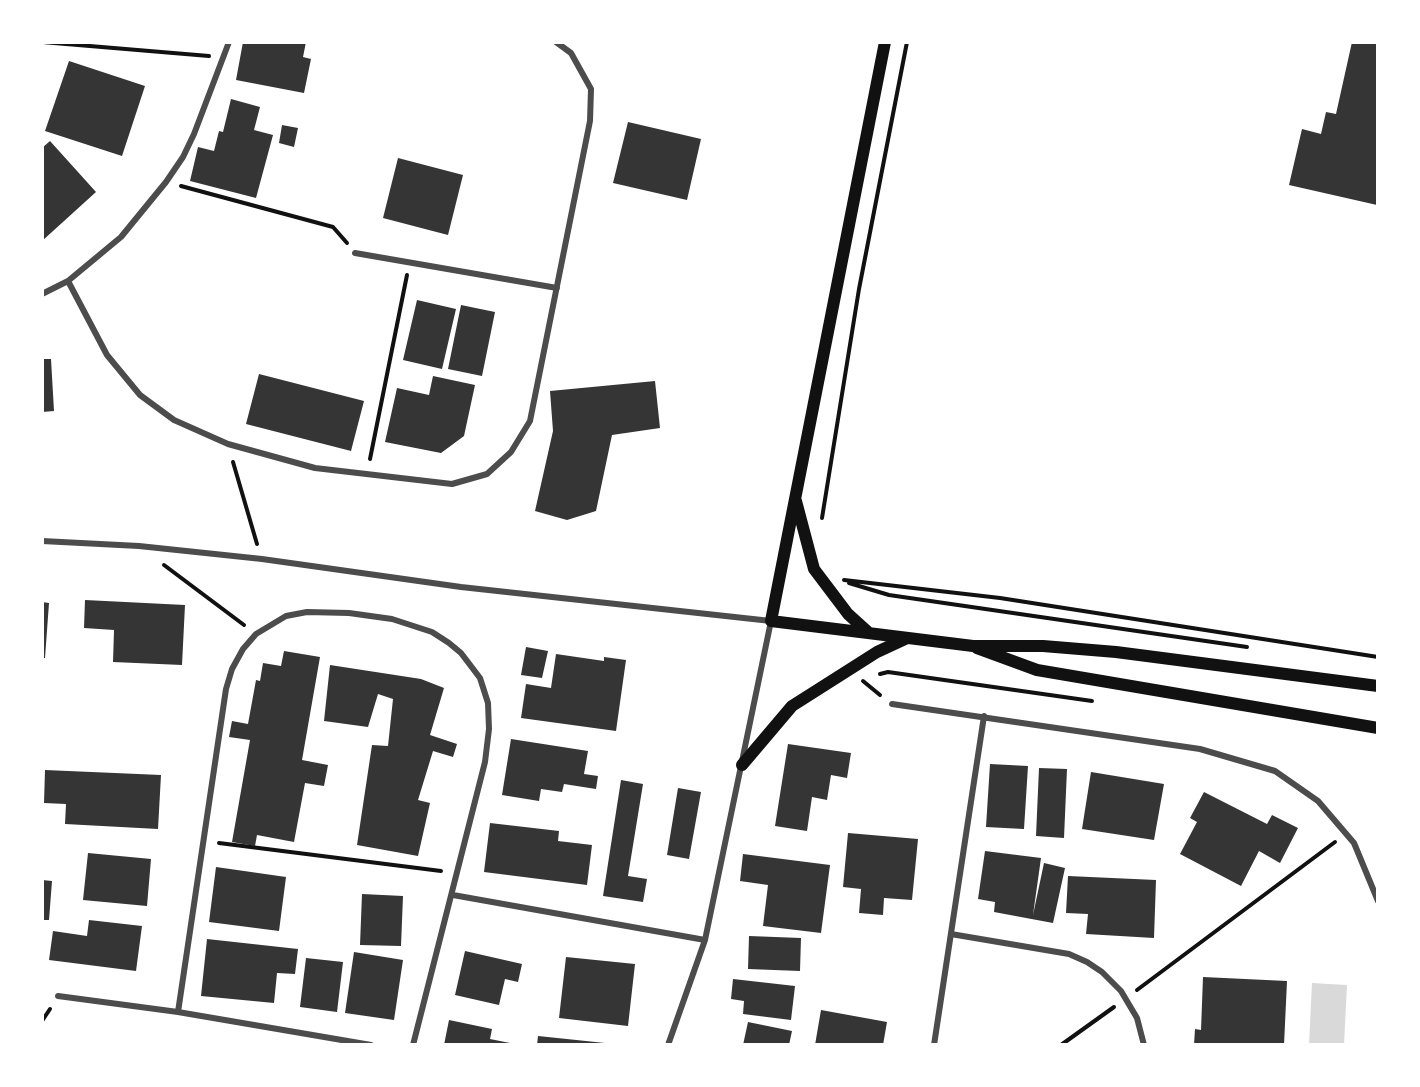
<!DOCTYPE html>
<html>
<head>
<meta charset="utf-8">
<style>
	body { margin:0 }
	#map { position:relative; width:1420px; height:1087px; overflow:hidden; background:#fff; font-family:"Crimson Pro",serif }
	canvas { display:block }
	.frame { position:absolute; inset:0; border:44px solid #fff; pointer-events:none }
</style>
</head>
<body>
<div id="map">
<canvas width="1420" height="1087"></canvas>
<div class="frame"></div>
</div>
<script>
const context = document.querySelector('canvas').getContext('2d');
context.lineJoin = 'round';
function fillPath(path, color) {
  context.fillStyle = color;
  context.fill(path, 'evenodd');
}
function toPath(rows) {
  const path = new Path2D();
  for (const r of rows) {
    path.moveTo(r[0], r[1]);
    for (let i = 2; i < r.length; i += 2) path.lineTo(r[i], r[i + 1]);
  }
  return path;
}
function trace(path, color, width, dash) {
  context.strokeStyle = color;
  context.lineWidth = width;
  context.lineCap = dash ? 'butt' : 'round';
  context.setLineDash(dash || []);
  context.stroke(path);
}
const water = toPath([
	[1312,983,1347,985,1344,1045,1309,1045]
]);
const building = toPath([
	[243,42,306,42,303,57,311,59,304,93,236,80],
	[1352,42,1378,42,1377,205,1289,185,1302,129,1321,134,1326,112,1336,114],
	[69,61,145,86,122,156,45,131],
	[231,99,260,107,254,130,273,135,256,198,190,181,198,147,214,151,219,131,223,132],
	[628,122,701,139,687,200,613,183],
	[282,125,298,128,294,147,279,143],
	[50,141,96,192,42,241,42,148],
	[398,158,463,175,448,235,383,218],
	[417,300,456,309,442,369,403,360],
	[461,305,495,312,482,376,448,369],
	[42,359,51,359,54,411,42,412],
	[259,374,364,401,351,451,246,424],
	[433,376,475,385,464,436,441,453,385,442,397,388,429,395],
	[655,381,660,428,612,435,596,511,567,520,535,511,553,431,550,391],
	[85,600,185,605,182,665,113,662,114,630,84,628],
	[42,602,49,603,45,658,42,658],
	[526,647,548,651,542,678,521,675],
	[284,651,320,657,302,760,328,765,324,786,305,783,294,842,257,835,255,846,232,842,250,740,229,737,232,721,248,724,256,680,260,681,263,663,281,666],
	[556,654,604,661,604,657,626,660,616,731,521,718,526,684,551,688],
	[330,665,421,679,444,688,430,735,457,744,453,757,433,751,418,800,430,803,418,856,357,845,372,745,388,746,393,699,378,694,368,727,324,721],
	[511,739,588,751,584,774,598,776,596,789,564,784,562,792,541,789,539,801,502,795],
	[788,744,851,753,847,778,831,775,827,800,812,797,807,831,775,826],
	[990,764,1028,766,1024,829,986,827],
	[1039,768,1067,769,1064,838,1036,836],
	[45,770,161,775,158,829,65,824,66,804,44,803],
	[1091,772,1164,784,1154,840,1082,829],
	[621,780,643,784,628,876,647,879,643,902,603,896],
	[678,788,701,792,689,859,667,855],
	[1204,792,1267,824,1272,815,1298,828,1280,863,1259,851,1241,886,1180,854,1197,822,1190,818],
	[490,823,559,831,558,841,592,845,587,885,484,872],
	[848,833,918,839,912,900,884,898,883,915,859,913,861,889,843,887],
	[985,851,1041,858,1033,915,1044,863,1065,868,1053,923,994,912,995,902,978,899],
	[88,853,151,859,147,906,83,900],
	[743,854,830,865,821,933,763,926,768,885,740,881],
	[216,867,286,877,279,931,209,922],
	[1068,876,1156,880,1154,938,1086,934,1088,914,1066,913],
	[42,880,52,881,49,920,42,920],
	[362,894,403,896,401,946,360,945],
	[89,920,142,926,136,971,49,960,53,931,87,936],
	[749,936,801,938,800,971,748,969],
	[207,939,298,949,295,974,277,973,274,1003,201,996],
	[465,951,522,964,518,982,505,979,499,1005,455,995],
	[354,952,403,960,394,1020,345,1013],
	[566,957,635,964,628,1026,559,1018],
	[306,958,343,962,337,1012,300,1007],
	[1203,977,1287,981,1284,1045,1194,1045,1195,1029,1201,1030],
	[733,979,795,986,791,1020,743,1014,744,1001,731,999],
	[821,1010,887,1022,883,1045,815,1045],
	[449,1020,492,1029,490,1039,510,1043,509,1045,444,1045],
	[748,1022,792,1031,789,1045,743,1045],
	[538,1036,605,1043,605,1045,537,1045]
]);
const path = toPath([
	[42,42,209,56],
	[181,186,333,227,347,243],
	[370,459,407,275],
	[233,462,257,544],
	[822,518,859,289,907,42],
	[164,565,244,625],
	[844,580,1000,598,1378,657],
	[849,583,889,595,1247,647],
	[880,674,888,672,1092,701],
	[863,681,880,695],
	[219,843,441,871],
	[1137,990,1335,842],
	[42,1021,50,1009],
	[1061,1045,1114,1007]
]);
const minor = toPath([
	[355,253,557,288],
	[68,281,107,355,140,395,174,420,228,444,315,468,452,484,487,474,511,452,530,421,590,121,591,89,571,53,556,42],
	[42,294,68,281,121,237,166,182,183,157,194,134,229,42],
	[42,541,139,546,262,559,461,587,771,621,705,940,668,1045],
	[892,704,1200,749,1275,771,1318,801,1354,843,1378,901],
	[453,895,705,940],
	[951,934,1069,954,1087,962,1102,972,1121,991,1137,1018,1144,1045],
	[58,996,178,1012,371,1045],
	[178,1012,226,689,232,669,243,649,256,634,286,616,307,612,349,613,392,619,432,632,449,643,461,653,480,678,488,703,489,729,485,762,413,1045],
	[934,1045,984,716]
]);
const secondary = toPath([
	[885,42,771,621,973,646,1043,646,1116,652,1378,686],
	[796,501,814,569,848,614,869,633],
	[977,648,1037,670,1378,728],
	[742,765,792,706,877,652,905,639]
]);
fillPath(water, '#d9d9d9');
fillPath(building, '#353535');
trace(path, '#111', 4);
trace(minor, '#4c4c4c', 6);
trace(secondary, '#111', 12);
</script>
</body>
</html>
